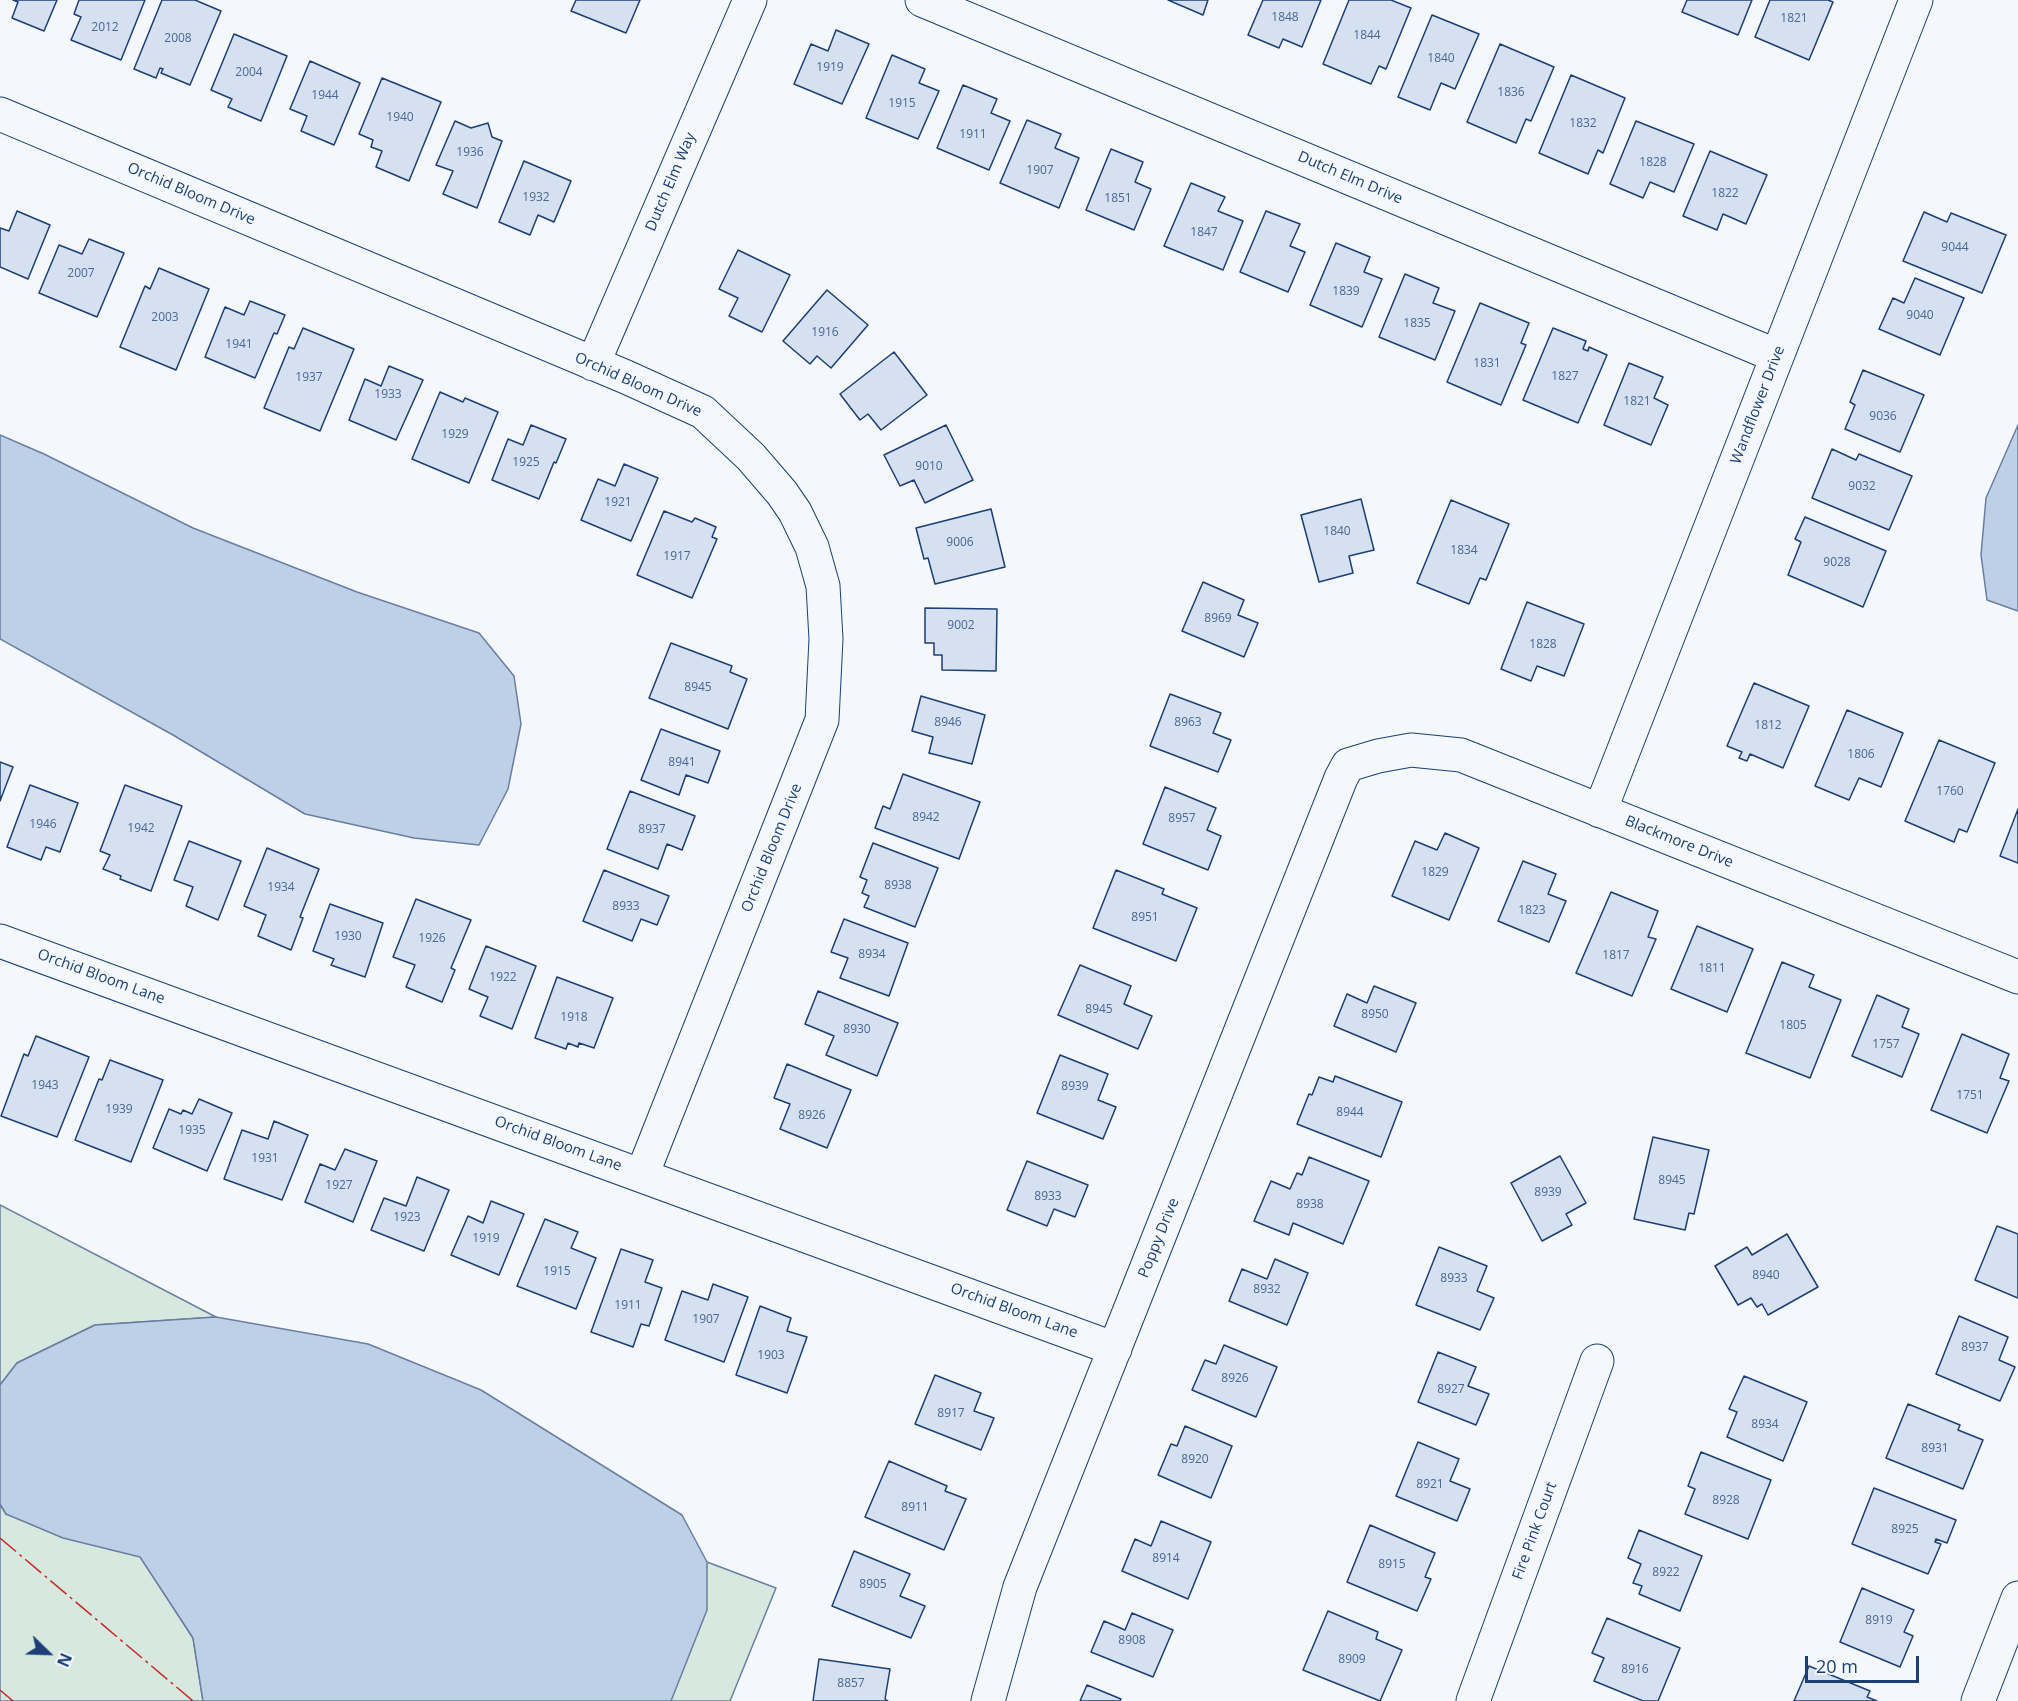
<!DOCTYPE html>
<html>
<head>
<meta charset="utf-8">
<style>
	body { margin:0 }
	#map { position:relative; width:2018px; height:1701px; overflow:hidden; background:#f4f7fb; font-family:"Open Sans",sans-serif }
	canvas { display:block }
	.north { position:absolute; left:18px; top:1623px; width:60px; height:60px; -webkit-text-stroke:4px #f4f7fb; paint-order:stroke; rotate:113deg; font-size:16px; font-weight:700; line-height:24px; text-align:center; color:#1d3f73 }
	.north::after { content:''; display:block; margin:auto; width:21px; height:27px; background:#1d3f73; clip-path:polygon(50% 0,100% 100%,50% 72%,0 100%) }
	.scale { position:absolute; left:1805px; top:1656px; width:114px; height:27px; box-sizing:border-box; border:3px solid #1d3f73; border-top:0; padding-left:8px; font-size:18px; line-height:21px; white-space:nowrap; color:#1d3f73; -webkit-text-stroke:4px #f4f7fb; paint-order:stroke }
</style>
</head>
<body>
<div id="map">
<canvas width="2018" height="1701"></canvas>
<div class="north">N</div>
<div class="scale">20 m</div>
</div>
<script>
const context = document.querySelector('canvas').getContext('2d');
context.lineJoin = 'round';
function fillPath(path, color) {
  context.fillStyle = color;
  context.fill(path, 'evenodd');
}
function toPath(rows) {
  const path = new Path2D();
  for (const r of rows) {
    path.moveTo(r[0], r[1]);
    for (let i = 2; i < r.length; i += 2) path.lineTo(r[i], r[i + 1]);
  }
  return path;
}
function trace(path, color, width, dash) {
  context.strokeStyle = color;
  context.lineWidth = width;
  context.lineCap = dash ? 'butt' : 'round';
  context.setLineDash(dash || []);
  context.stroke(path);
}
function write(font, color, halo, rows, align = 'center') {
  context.font = font + ' "Open Sans",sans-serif';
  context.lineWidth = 4.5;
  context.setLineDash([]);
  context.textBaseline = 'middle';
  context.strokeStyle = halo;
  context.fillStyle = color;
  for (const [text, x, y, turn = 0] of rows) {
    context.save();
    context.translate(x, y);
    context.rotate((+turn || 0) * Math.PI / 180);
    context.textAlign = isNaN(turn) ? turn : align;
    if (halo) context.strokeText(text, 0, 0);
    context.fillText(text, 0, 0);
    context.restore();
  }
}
const green = toPath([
	[0,1205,216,1317,95,1325,17,1363,0,1385,0,1205],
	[0,1504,6,1514,140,1556,193,1638,203,1701,0,1701,0,1504],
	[707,1562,776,1588,730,1701,653,1701,707,1562]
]);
const water = toPath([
	[2018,425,2018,611,1987,600,1981,555,1986,498,2018,425],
	[0,435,44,454,193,528,357,592,479,633,514,676,521,724,508,789,479,845,414,838,305,814,173,735,0,639,0,435],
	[216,1317,368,1344,481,1390,682,1515,707,1562,707,1610,671,1701,203,1701,193,1638,140,1557,63,1538,6,1514,0,1504,0,1385,17,1363,95,1325,216,1317]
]);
const building = toPath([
	[13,0,57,0,44,31,12,18,18,2,13,0],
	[79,0,145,0,121,60,71,40,81,17,74,14,79,0],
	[162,0,195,0,221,11,190,85,161,73,163,69,160,68,156,78,134,69,162,0],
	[576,0,640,0,626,33,571,11,576,0],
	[1168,0,1208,0,1203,15,1168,0],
	[1263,0,1321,0,1302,47,1283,39,1279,48,1248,35,1263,0],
	[1349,0,1391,0,1411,8,1386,69,1379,66,1371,84,1323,64,1349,0],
	[1687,0,1752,0,1738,35,1682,12,1687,0],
	[1770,0,1828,0,1833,2,1809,60,1755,37,1770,0],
	[1432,15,1479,34,1455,89,1441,83,1430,110,1398,97,1432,15],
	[836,30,869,44,842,104,794,84,811,44,828,51,836,30],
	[234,34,287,56,261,121,228,107,232,99,211,90,234,34],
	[1500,44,1554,67,1531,121,1526,119,1516,143,1467,122,1500,44],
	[892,55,925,69,919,83,939,91,918,139,866,118,892,55],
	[310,61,360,83,334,145,301,131,307,116,290,109,310,61],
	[1571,75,1625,98,1603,153,1598,150,1588,174,1539,153,1571,75],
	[382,78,441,102,409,181,376,167,382,151,371,147,373,140,359,134,382,78],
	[963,85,997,99,991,113,1010,121,989,170,937,148,963,85],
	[1027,120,1061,134,1055,148,1079,158,1059,208,1000,183,1027,120],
	[455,121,471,128,488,123,492,137,502,141,477,208,443,194,453,171,436,165,455,121],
	[1636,121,1694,144,1674,192,1650,182,1643,198,1610,184,1636,121],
	[1111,149,1143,162,1135,182,1151,189,1134,230,1086,210,1111,149],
	[1710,151,1767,175,1746,224,1723,214,1717,230,1683,216,1710,151],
	[524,161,571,181,554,222,538,215,530,235,499,222,524,161],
	[1191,183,1225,197,1218,211,1243,221,1223,270,1164,246,1191,183],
	[17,211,50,225,28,279,0,267,0,228,9,231,17,211],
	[1266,211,1300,224,1290,246,1305,252,1288,292,1240,272,1266,211],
	[1924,212,1947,222,1951,213,2006,235,1982,293,1903,261,1924,212],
	[89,239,124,253,97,317,39,293,59,245,82,254,89,239],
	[1336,243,1370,257,1364,272,1382,279,1362,327,1310,305,1336,243],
	[738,250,790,275,762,332,729,316,738,298,719,289,738,250],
	[159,268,209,289,176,370,120,347,145,286,150,289,159,268],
	[1405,274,1439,288,1433,303,1455,311,1435,360,1379,337,1405,274],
	[1915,278,1964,298,1940,355,1879,329,1893,298,1904,303,1915,278],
	[827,290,868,325,831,368,817,356,810,364,783,341,827,290],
	[250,301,285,315,277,334,274,333,255,378,205,357,225,307,244,315,250,301],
	[1480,303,1529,323,1521,343,1526,345,1501,405,1447,382,1480,303],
	[303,328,354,349,320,431,264,408,289,347,294,349,303,328],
	[1553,328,1586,341,1583,349,1588,351,1589,347,1607,355,1578,423,1523,400,1553,328],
	[894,352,927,395,881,430,868,414,860,420,840,394,894,352],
	[1629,363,1663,377,1654,398,1668,405,1651,445,1604,425,1629,363],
	[389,366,423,380,396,440,349,420,365,379,381,386,389,366],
	[1863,370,1924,395,1900,452,1845,429,1855,405,1850,402,1863,370],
	[440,392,463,402,465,398,498,412,469,483,412,459,440,392],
	[531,425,566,439,556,463,554,462,539,499,492,480,508,439,523,445,531,425],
	[946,425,973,480,925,503,914,480,900,486,884,455,946,425],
	[1832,449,1856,460,1859,454,1912,476,1889,530,1812,498,1832,449],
	[624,464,658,478,631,541,581,520,598,479,615,486,624,464],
	[1361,499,1374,550,1349,556,1353,573,1319,582,1301,515,1361,499],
	[1451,500,1509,524,1486,580,1480,578,1469,604,1417,583,1451,500],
	[991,509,1005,567,935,584,928,558,924,559,916,528,991,509],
	[664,511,692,522,695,518,716,527,712,537,717,539,692,598,637,575,664,511],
	[1805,517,1886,551,1863,607,1788,575,1801,542,1795,539,1805,517],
	[1203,582,1244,600,1238,615,1258,623,1244,657,1182,631,1203,582],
	[1527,602,1584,624,1564,676,1537,666,1531,681,1501,669,1527,602],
	[925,608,997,609,996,671,942,670,942,655,934,655,934,643,925,643,925,608],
	[671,643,732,666,730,672,747,679,728,729,649,698,671,643],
	[1754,683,1809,706,1783,768,1750,754,1747,761,1739,758,1742,752,1727,746,1754,683],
	[1170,694,1221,713,1213,733,1231,740,1218,772,1150,746,1170,694],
	[921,696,985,715,972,764,929,753,933,737,912,731,921,696],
	[1847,710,1903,733,1881,787,1859,778,1849,800,1815,786,1847,710],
	[661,729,720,751,708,783,686,775,679,795,641,780,661,729],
	[1939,740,1995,763,1967,832,1959,829,1954,842,1905,821,1939,740],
	[0,762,13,767,0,801,0,762],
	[903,774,980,802,959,859,875,828,883,806,890,809,903,774],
	[30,785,78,803,60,852,46,847,41,860,7,847,30,785],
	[125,785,182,806,151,891,120,879,121,876,103,869,110,855,100,851,125,785],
	[1165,787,1216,808,1207,830,1221,836,1208,870,1143,844,1165,787],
	[630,791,695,816,682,850,667,844,658,869,607,849,630,791],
	[2018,809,2018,863,2000,856,2018,809],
	[1445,833,1479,848,1449,920,1392,896,1415,841,1437,850,1445,833],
	[189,841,241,861,218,920,186,906,193,887,174,880,189,841],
	[873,843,938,868,915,927,864,907,869,896,862,893,867,880,860,877,873,843],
	[267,848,319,869,300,917,303,918,291,950,258,936,266,915,244,906,267,848],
	[1523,861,1556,874,1548,894,1566,901,1549,942,1498,921,1523,861],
	[604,870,669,896,657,925,641,919,632,941,583,921,604,870],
	[1116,870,1164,889,1162,894,1197,908,1176,961,1093,928,1116,870],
	[1611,892,1658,911,1648,937,1656,939,1632,996,1576,973,1611,892],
	[416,899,471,920,451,968,455,970,442,1002,406,987,415,965,393,957,416,899],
	[330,904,383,923,365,977,331,965,334,959,313,951,330,904],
	[844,919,908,943,889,996,840,978,848,958,831,952,844,919],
	[1697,926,1753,949,1727,1012,1671,989,1697,926],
	[486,946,536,966,512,1029,480,1016,488,997,469,989,486,946],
	[1782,962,1814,975,1809,987,1841,1000,1810,1078,1746,1053,1782,962],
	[1080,965,1131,986,1124,1004,1152,1016,1138,1049,1058,1015,1080,965],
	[557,977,613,998,594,1048,579,1043,578,1047,568,1043,566,1049,535,1038,557,977],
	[1374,986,1416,1003,1396,1052,1334,1026,1347,994,1367,1003,1374,986],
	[818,991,898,1023,877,1076,826,1055,834,1036,805,1024,818,991],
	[1877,995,1909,1009,1902,1027,1919,1034,1902,1077,1852,1056,1877,995],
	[1962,1034,2009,1054,2000,1078,2009,1081,1987,1133,1931,1110,1962,1034],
	[36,1036,89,1057,57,1137,1,1116,24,1054,28,1056,36,1036],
	[1060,1055,1108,1074,1098,1100,1116,1107,1103,1139,1037,1113,1060,1055],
	[110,1060,163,1080,131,1162,75,1140,99,1079,102,1080,110,1060],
	[787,1064,851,1090,827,1148,780,1129,790,1104,774,1098,787,1064],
	[1335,1076,1402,1102,1381,1157,1297,1124,1309,1094,1312,1095,1319,1077,1333,1082,1335,1076],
	[199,1099,232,1113,207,1171,153,1148,169,1109,181,1114,183,1110,192,1114,199,1099],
	[274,1121,308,1135,282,1200,224,1179,242,1130,268,1139,274,1121],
	[1653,1137,1709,1150,1694,1214,1689,1213,1685,1230,1634,1219,1653,1137],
	[345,1149,377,1161,353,1222,305,1202,320,1164,335,1170,345,1149],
	[1560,1156,1586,1203,1566,1214,1572,1225,1542,1241,1511,1183,1560,1156],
	[1309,1157,1369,1181,1343,1244,1293,1223,1289,1235,1254,1221,1271,1181,1290,1189,1297,1173,1302,1175,1309,1157],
	[1027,1161,1088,1185,1075,1217,1054,1209,1047,1226,1007,1210,1027,1161],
	[417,1177,449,1190,424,1251,371,1230,384,1198,406,1206,417,1177],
	[491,1201,524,1214,499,1275,451,1255,468,1216,483,1223,491,1201],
	[545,1219,578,1232,571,1248,596,1258,576,1309,517,1286,545,1219],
	[1997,1226,2018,1234,2018,1298,1975,1280,1997,1226],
	[1787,1234,1818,1287,1768,1315,1762,1304,1757,1307,1751,1298,1738,1305,1715,1266,1747,1247,1752,1255,1787,1234],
	[1439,1247,1487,1266,1477,1291,1494,1298,1480,1330,1416,1305,1439,1247],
	[621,1249,653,1260,645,1282,662,1288,649,1326,641,1324,633,1347,591,1332,621,1249],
	[1275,1259,1308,1273,1287,1325,1229,1301,1242,1269,1267,1279,1275,1259],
	[713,1284,748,1297,724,1362,665,1340,682,1291,708,1300,713,1284],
	[760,1306,791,1318,787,1331,807,1337,787,1393,736,1375,760,1306],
	[1959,1316,2008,1337,1999,1360,2015,1367,2000,1401,1936,1374,1959,1316],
	[1224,1345,1277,1367,1256,1417,1192,1390,1205,1360,1216,1364,1224,1345],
	[1438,1352,1476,1367,1468,1386,1489,1394,1476,1425,1418,1402,1438,1352],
	[935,1375,981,1393,974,1411,994,1418,981,1450,915,1424,935,1375],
	[1744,1376,1807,1402,1783,1461,1727,1437,1737,1412,1729,1409,1744,1376],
	[1908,1404,1960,1425,1958,1430,1983,1440,1963,1489,1886,1458,1908,1404],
	[1185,1426,1232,1446,1211,1498,1158,1475,1171,1444,1177,1446,1185,1426],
	[1418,1442,1459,1459,1450,1481,1470,1489,1457,1521,1396,1496,1418,1442],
	[1701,1452,1771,1480,1748,1539,1685,1514,1695,1489,1688,1486,1701,1452],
	[889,1461,947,1486,945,1491,966,1499,944,1550,865,1517,889,1461],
	[1874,1488,1956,1520,1947,1543,1936,1539,1935,1542,1941,1544,1928,1574,1852,1544,1874,1488],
	[1161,1521,1211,1542,1188,1599,1122,1571,1135,1539,1151,1546,1161,1521],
	[1370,1525,1435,1553,1425,1577,1431,1579,1417,1611,1347,1582,1370,1525],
	[1639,1530,1702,1556,1680,1611,1639,1594,1642,1586,1633,1583,1641,1564,1628,1558,1639,1530],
	[854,1551,910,1574,900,1596,925,1606,911,1638,832,1606,854,1551],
	[1862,1588,1914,1610,1904,1632,1913,1636,1900,1667,1840,1642,1862,1588],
	[1328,1611,1378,1632,1376,1639,1402,1650,1380,1701,1303,1670,1328,1611],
	[1132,1613,1173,1630,1153,1677,1091,1652,1104,1621,1125,1630,1132,1613],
	[1607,1618,1680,1648,1658,1701,1643,1701,1594,1681,1604,1658,1592,1653,1607,1618],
	[819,1659,890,1669,885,1699,888,1701,813,1701,819,1659],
	[1809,1666,1870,1691,1867,1697,1877,1701,1794,1701,1809,1666],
	[1087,1685,1121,1699,1120,1701,1080,1701,1087,1685]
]);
const street = toPath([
	[922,0,1777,356],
	[0,114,626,377,703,412,751,457,782,493,795,512,812,547,823,586,826,639,822,720,642,1175],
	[593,364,750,0],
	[1600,811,1916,0],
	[0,941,1115,1349],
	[988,1701,1020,1587,1341,778,1348,765,1378,756,1411,750,1461,755,2018,977],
	[1473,1701,1597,1361],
	[1978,1701,2018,1598]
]);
const power = toPath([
	[0,1538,193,1701],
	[0,1690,13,1701]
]);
const numberNames = [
	["1848",1285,18],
	["1821",1794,19],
	["2012",105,28],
	["1844",1367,36],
	["2008",178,39],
	["1840",1441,59],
	["1919",830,68],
	["2004",249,73],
	["1836",1511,93],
	["1944",325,96],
	["1915",902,104],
	["1940",400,118],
	["1832",1583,124],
	["1911",973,135],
	["1936",470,153],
	["1828",1653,163],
	["1907",1040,171],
	["1822",1725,194],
	["1932",536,198],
	["1851",1118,199],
	["1847",1204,233],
	["9044",1955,248],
	["2007",81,274],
	["1839",1346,292],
	["9040",1920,316],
	["2003",165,318],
	["1835",1417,324],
	["1916",825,333],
	["1941",239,345],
	["1831",1487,364],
	["1827",1565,377],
	["1937",309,378],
	["1933",388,395],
	["1821",1637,402],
	["9036",1883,417],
	["1929",455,435],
	["1925",526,463],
	["9010",929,467],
	["9032",1862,487],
	["1921",618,503],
	["1840",1337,532],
	["9006",960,543],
	["1834",1464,551],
	["1917",677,557],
	["9028",1837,563],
	["8969",1218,619],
	["9002",961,626],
	["1828",1543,645],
	["8945",698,688],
	["8946",948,723],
	["8963",1188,723],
	["1812",1768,726],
	["1806",1861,755],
	["8941",682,763],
	["1760",1950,792],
	["8942",926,818],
	["8957",1182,819],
	["1946",43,825],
	["1942",141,829],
	["8937",652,830],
	["1829",1435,873],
	["8938",898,886],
	["1934",281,888],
	["8933",626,907],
	["1823",1532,911],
	["8951",1145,918],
	["1930",348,937],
	["1926",432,939],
	["8934",872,955],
	["1817",1616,956],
	["1811",1712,969],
	["1922",503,978],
	["8945",1099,1010],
	["8950",1375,1015],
	["1918",574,1018],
	["1805",1793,1026],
	["8930",857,1030],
	["1757",1886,1045],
	["1943",45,1086],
	["8939",1075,1087],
	["1751",1970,1096],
	["1939",119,1110],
	["8944",1350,1113],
	["8926",812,1116],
	["1935",192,1131],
	["1931",265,1159],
	["8945",1672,1181],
	["1927",339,1186],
	["8939",1548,1193],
	["8933",1048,1197],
	["8938",1310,1205],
	["1923",407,1218],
	["1919",486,1239],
	["1915",557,1272],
	["8940",1766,1276],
	["8933",1454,1279],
	["8932",1267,1290],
	["1911",628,1306],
	["1907",706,1320],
	["8937",1975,1348],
	["1903",771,1356],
	["8926",1235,1379],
	["8927",1451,1390],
	["8917",951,1414],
	["8934",1765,1425],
	["8931",1935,1449],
	["8920",1195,1460],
	["8921",1430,1485],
	["8928",1726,1501],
	["8911",915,1508],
	["8925",1905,1530],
	["8914",1166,1559],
	["8915",1392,1565],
	["8922",1666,1573],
	["8905",873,1585],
	["8919",1879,1621],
	["8908",1132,1641],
	["8909",1352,1660],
	["8916",1635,1670],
	["8857",851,1684]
];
const streetNames = [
	["Dutch Elm Drive",1350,178,23],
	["Dutch Elm Way",671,182,-67],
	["Orchid Bloom Drive",191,194,23],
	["Orchid Bloom Drive",638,385,24],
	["Wandflower Drive",1758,405,-69],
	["Blackmore Drive",1679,842,22],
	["Orchid Bloom Drive",772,848,-68],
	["Orchid Bloom Lane",101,977,20],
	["Orchid Bloom Lane",558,1144,20],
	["Poppy Drive",1159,1238,-68],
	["Orchid Bloom Lane",1014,1311,20],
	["Fire Pink Court",1535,1531,-70]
];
fillPath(green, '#d7e8df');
trace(green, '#687fa3', 1.5);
fillPath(water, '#bed0e5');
trace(water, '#687fa3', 1.5);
fillPath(building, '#d5e0f0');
trace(building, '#1d3f73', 1.5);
trace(street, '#1d3f73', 35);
trace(street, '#f4f7fb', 33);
trace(power, '#c62828', 1.5, [21, 4.5, 3, 4.5]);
write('12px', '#4b6792', null, numberNames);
write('15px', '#1d3f73', '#f4f7fb', streetNames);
</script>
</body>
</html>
